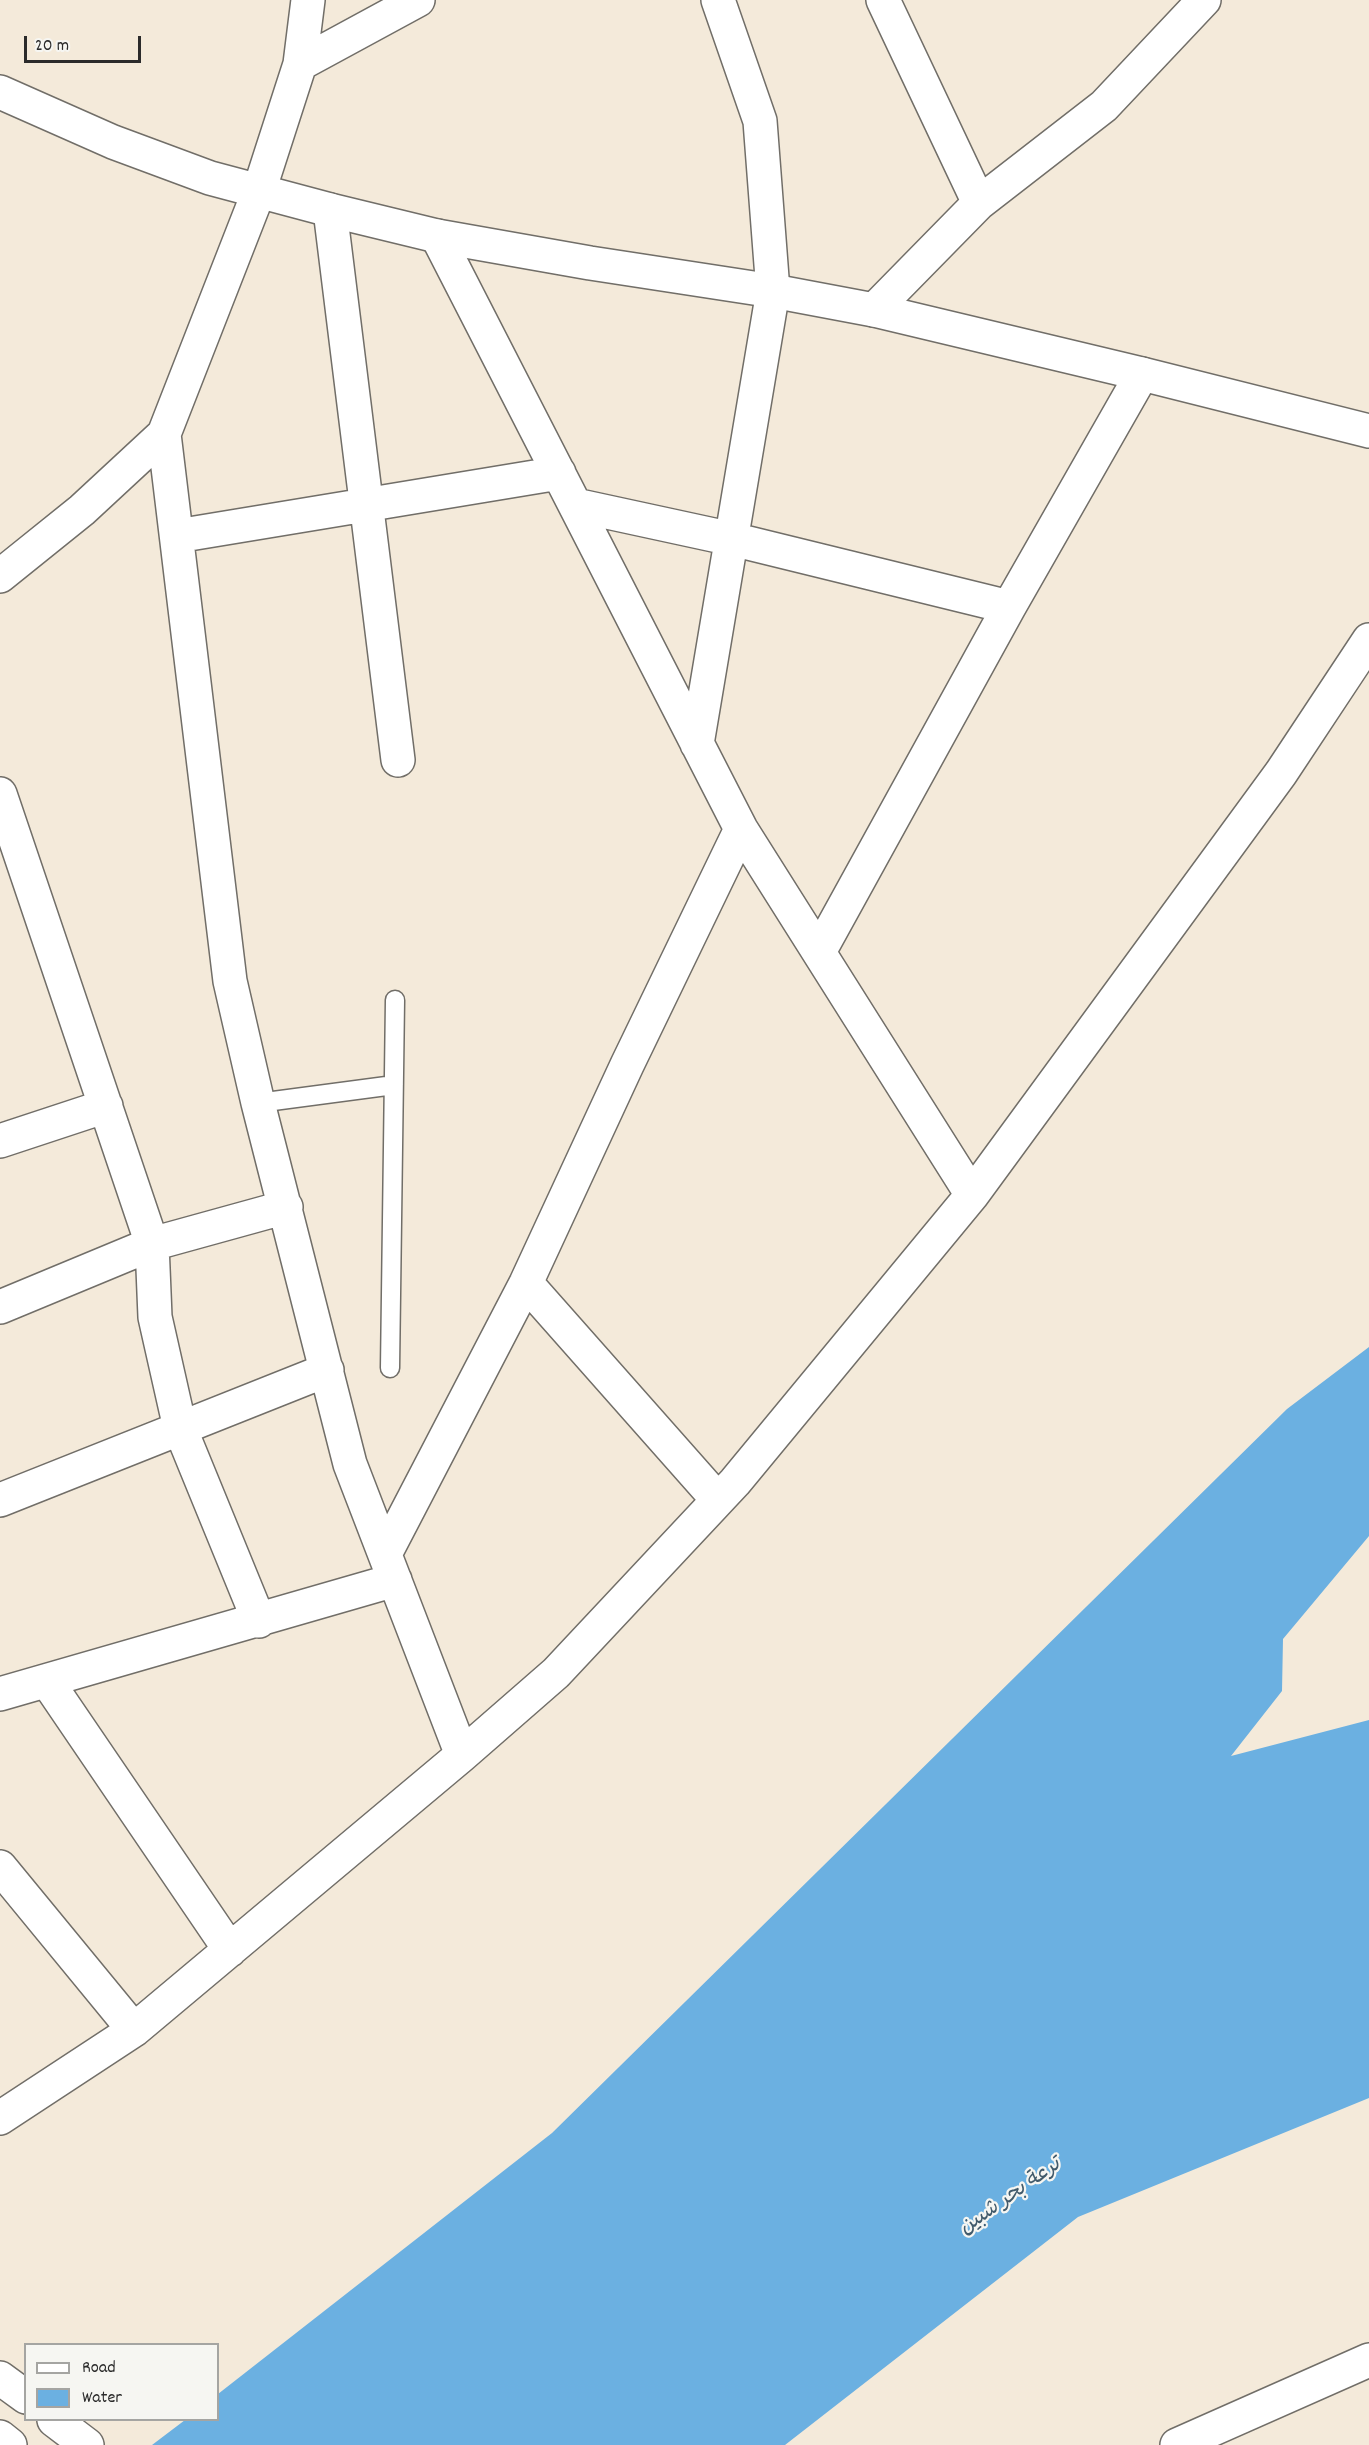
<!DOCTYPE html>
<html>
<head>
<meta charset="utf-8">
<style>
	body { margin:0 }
	#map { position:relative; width:1369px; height:2445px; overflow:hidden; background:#f4eada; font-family:Dekko,sans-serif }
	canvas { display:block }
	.legend { position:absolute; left:24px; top:2343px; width:195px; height:78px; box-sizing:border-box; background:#f6f6f2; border:2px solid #a5a5a2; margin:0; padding:8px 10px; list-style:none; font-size:18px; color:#2b2b2b }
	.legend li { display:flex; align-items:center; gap:12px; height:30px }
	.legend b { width:30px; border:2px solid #a5a5a2 }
	.scale { position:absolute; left:24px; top:36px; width:117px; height:27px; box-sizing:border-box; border:3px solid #2b2b2b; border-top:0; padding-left:8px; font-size:18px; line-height:21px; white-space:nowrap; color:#2b2b2b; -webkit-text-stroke:4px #f6f6f2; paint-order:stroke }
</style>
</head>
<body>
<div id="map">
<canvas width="1369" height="2445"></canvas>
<ul class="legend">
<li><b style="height:8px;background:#fff"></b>Road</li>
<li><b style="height:16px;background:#6bb0e1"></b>Water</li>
</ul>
<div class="scale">20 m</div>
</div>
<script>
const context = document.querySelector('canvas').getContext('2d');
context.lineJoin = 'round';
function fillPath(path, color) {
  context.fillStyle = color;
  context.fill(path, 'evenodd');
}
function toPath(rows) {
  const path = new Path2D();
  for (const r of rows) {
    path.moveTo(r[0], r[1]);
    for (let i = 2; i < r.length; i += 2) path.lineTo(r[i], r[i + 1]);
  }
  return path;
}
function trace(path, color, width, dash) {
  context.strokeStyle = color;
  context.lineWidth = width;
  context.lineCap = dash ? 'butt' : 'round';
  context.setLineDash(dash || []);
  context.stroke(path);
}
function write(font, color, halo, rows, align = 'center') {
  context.font = font + ' Dekko,"Playpen Sans Arabic",sans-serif';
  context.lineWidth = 4.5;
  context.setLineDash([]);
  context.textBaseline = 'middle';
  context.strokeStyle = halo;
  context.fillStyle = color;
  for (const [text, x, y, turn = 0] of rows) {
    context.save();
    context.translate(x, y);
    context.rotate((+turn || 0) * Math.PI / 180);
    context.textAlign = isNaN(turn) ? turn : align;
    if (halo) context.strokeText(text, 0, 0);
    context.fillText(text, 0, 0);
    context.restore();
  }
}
const water = toPath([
	[1369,1347,1369,1536,1283,1639,1282,1691,1231,1756,1369,1720,1369,2098,1078,2217,785,2445,152,2445,185,2420,218,2420,218,2394,552,2133,1287,1409]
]);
const service = toPath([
	[258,1103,394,1085],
	[390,1368,395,1000]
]);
const minor = toPath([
	[883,0,979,203],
	[300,64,418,0],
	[330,210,398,760],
	[437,236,741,829,972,1195],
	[874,310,979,203,1104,106,1204,0],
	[164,434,230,981,258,1103,350,1464,462,1755],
	[575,505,732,539,1009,607],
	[177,536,559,473],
	[0,576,82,510,164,434,259,191,300,64,308,0],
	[697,744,773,291,760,121,718,0],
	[0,794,152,1244,155,1317,180,1428,259,1621],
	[819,952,1009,607,1142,374],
	[0,1141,106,1106],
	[526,1283,718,1500],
	[0,1307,152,1244,286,1207],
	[0,1500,327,1370],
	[385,1554,526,1283,627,1065,741,829],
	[47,1681,230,1950],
	[0,1694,395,1580],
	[0,1867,134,2030],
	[0,2118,134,2030,462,1755,556,1673,735,1482,972,1195,1281,773,1369,640],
	[1177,2445,1369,2360]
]);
const tertiary = toPath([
	[0,92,113,142,210,178,330,210,437,236,590,263,773,291,874,310,1142,374,1369,431]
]);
const trunk = toPath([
	[0,2378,26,2397],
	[54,2420,87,2445],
	[0,2437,10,2445]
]);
const waterNames = [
	["ترعة بحر شبين",1011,2198,-35]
];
fillPath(water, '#6bb0e1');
trace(service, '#716e68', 21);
trace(minor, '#716e68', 36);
trace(tertiary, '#716e68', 36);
trace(trunk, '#716e68', 36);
trace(service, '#fff', 18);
trace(minor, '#fff', 33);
trace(tertiary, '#fff', 33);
trace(trunk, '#fff', 33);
write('italic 21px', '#415a6b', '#f6f6f2', waterNames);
</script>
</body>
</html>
